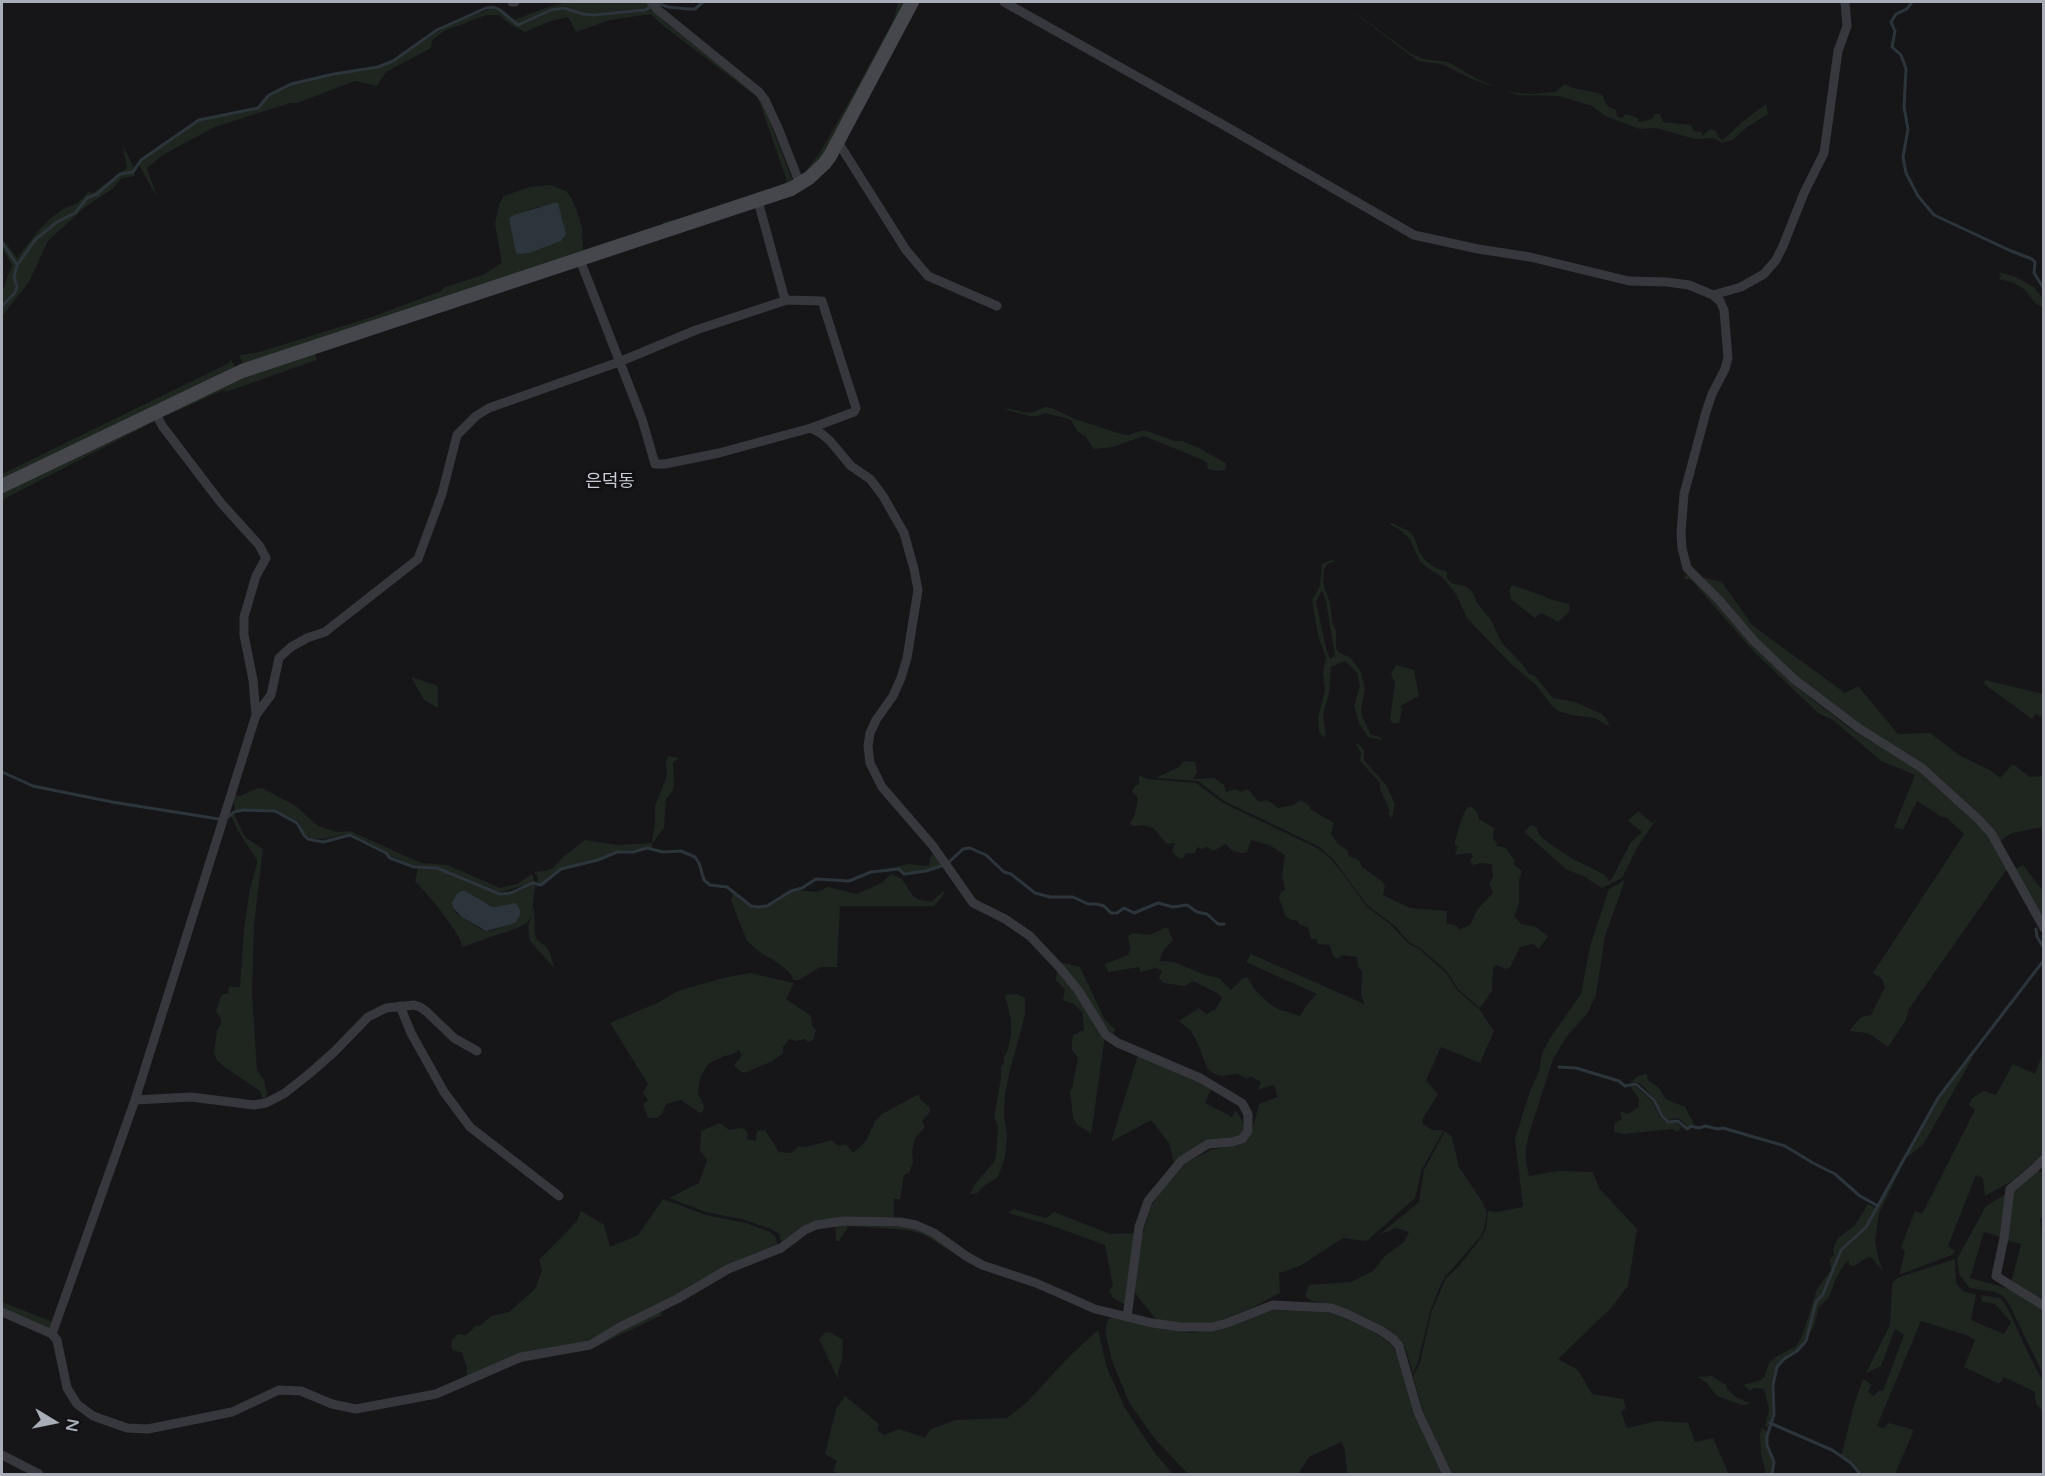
<!DOCTYPE html>
<html>
<head>
<meta charset="utf-8">
<style>
	body { margin:0 }
	#map { position:relative; width:2045px; height:1476px; overflow:hidden; background:#161618; font-family:"Varela Round",sans-serif }
	canvas { display:block }
	.frame { position:absolute; inset:0; border:3px solid #a8adb8; pointer-events:none }
	.north { position:absolute; left:24px; top:1392px; width:60px; height:60px; -webkit-text-stroke:4px #111113; paint-order:stroke; rotate:100deg; font-size:16px; font-weight:700; line-height:24px; text-align:center; color:#a8adb8 }
	.north::after { content:''; display:block; margin:auto; width:21px; height:27px; background:#a8adb8; clip-path:polygon(50% 0,100% 100%,50% 72%,0 100%) }
</style>
</head>
<body>
<div id="map">
<canvas width="2045" height="1476"></canvas>
<div class="frame"></div>
<div class="north">N</div>
</div>
<script>
const context = document.querySelector('canvas').getContext('2d');
context.lineJoin = 'round';
function fillPath(path, color) {
  context.fillStyle = color;
  context.fill(path, 'evenodd');
}
function toPath(rows) {
  const path = new Path2D();
  for (const r of rows) {
    path.moveTo(r[0], r[1]);
    for (let i = 2; i < r.length; i += 2) path.lineTo(r[i], r[i + 1]);
  }
  return path;
}
function trace(path, color, width, dash) {
  context.strokeStyle = color;
  context.lineWidth = width;
  context.lineCap = dash ? 'butt' : 'round';
  context.setLineDash(dash || []);
  context.stroke(path);
}
function write(font, color, halo, rows, align = 'center') {
  context.font = font + ' "Varela Round","Noto Sans KR",sans-serif';
  context.lineWidth = 6;
  context.setLineDash([]);
  context.textBaseline = 'middle';
  context.strokeStyle = halo;
  context.fillStyle = color;
  for (const [text, x, y, turn = 0] of rows) {
    context.save();
    context.translate(x, y);
    context.rotate((+turn || 0) * Math.PI / 180);
    context.textAlign = isNaN(turn) ? turn : align;
    if (halo) context.strokeText(text, 0, 0);
    context.fillText(text, 0, 0);
    context.restore();
  }
}
const green = toPath([
	[569,2,646,2,649,6,644,9,593,14,583,13,564,6,551,9,523,23,519,24,514,20,551,6],
	[898,2,907,2,825,152,812,167,806,170,819,154,855,91,894,19],
	[1340,2,1413,55,1424,59,1448,62,1477,79,1496,87,1476,81,1442,64,1418,61],
	[493,8,499,10,518,26,551,11,564,9,583,15,593,16,645,11,651,8,667,24,759,96,764,106,794,185,665,227,662,222,683,218,747,197,778,187,787,181,758,98,661,24,651,14,610,20,576,32,568,17,551,21,525,32,511,25,499,15,486,15,444,31,432,40,431,48,386,72,377,86,355,81,297,103,290,103,215,127,183,144,163,155,147,168,157,197,139,165,141,160,199,121,258,109,270,95,291,85,334,74,378,68,394,61,450,24],
	[1565,84,1573,88,1598,93,1603,96,1607,106,1616,110,1617,117,1623,118,1625,114,1638,118,1639,122,1652,119,1655,114,1660,114,1663,122,1691,125,1694,131,1702,132,1702,136,1710,129,1716,131,1718,137,1723,140,1742,122,1766,104,1768,114,1746,128,1733,140,1722,143,1713,138,1695,139,1656,128,1640,129,1605,116,1592,106,1559,96,1519,95,1506,92,1531,94,1555,92],
	[123,146,134,168,133,171,120,174,96,193,86,198,74,212,49,227,35,239,16,263,2,238,17,258,38,231,51,218,63,209,78,203,88,192,93,193,127,168],
	[128,173,134,173,135,176,122,178,112,189,85,207,48,241,29,282,2,316,2,308,16,294,18,287,15,277,18,265,37,240,58,223,75,213,87,199,97,195,121,175],
	[550,185,566,191,570,196,576,208,582,228,583,250,656,226,657,230,244,366,239,355,256,353,372,317,441,291,445,287,483,275,502,263,495,224,499,204,504,196,529,187],
	[537,207,561,241,519,254,510,218],
	[2,244,16,265,13,277,16,287,14,293,2,305,2,292,12,265,2,248],
	[1999,272,2016,277,2034,287,2043,299,2043,308,2035,303,2025,290,2014,283,1999,279,2001,277],
	[314,352,317,360,226,392,224,390,161,418,162,412,222,385],
	[231,359,236,369,2,481,2,474,229,363],
	[1045,407,1052,408,1075,419,1121,434,1128,435,1144,430,1175,441,1182,441,1199,448,1226,463,1225,470,1218,471,1208,469,1207,463,1203,460,1144,436,1113,447,1094,449,1085,436,1077,431,1071,420,1065,418,1045,413,1038,416,1030,416,1003,409,1011,409,1027,413,1034,412],
	[152,417,157,420,2,500,2,491],
	[1392,523,1409,531,1414,537,1419,551,1424,559,1434,567,1447,572,1447,578,1451,583,1465,586,1471,590,1478,604,1491,620,1502,643,1523,665,1529,674,1535,676,1553,698,1575,702,1600,713,1606,718,1610,727,1595,718,1571,715,1558,711,1552,706,1536,685,1509,662,1467,618,1456,594,1442,577,1426,567,1420,561,1409,538,1399,529,1389,524],
	[1331,560,1336,561,1327,564,1324,569,1323,583,1330,603,1332,622,1336,631,1336,647,1338,652,1351,658,1361,672,1365,689,1361,709,1362,716,1371,735,1380,737,1382,740,1368,737,1359,723,1354,706,1360,686,1357,673,1345,661,1331,667,1329,693,1323,715,1326,736,1323,737,1319,731,1318,718,1325,690,1323,672,1326,658,1318,635,1312,600,1320,586,1322,564],
	[1322,590,1326,601,1335,656,1330,659,1326,648,1316,602],
	[1686,575,1690,575,1788,678,1813,700,1852,730,1912,765,1938,785,1988,835,2007,869,1909,1009,1906,1020,1888,1047,1868,1033,1849,1031,1861,1017,1871,1015,1885,987,1881,978,1873,973,1964,834,1946,817,1942,817,1917,801,1903,830,1894,827,1915,775,1881,761,1833,720,1818,713,1754,652,1693,582,1689,579,1684,579],
	[1702,577,1722,582,1752,625,1845,693,1858,686,1898,734,1930,733,1959,755,1990,770,2000,778,2013,764,2030,777,2043,776,2043,827,2012,833,1999,842,1980,815,1933,773,1864,728,1801,680,1755,638],
	[1512,585,1544,596,1549,599,1569,604,1570,611,1558,622,1541,613,1535,618,1511,599,1509,590],
	[1396,665,1414,670,1419,696,1400,706,1402,709,1399,723,1392,723,1390,719,1395,683,1391,674],
	[411,677,438,686,438,708,424,700],
	[1985,680,2043,694,2043,713,2041,717,2036,714,2032,719,1984,684],
	[1358,743,1364,750,1364,760,1386,785,1395,804,1392,818,1388,814,1390,811,1380,789,1380,783,1360,761,1361,753,1356,744],
	[668,756,679,758,673,763,674,786,672,792,666,799,664,828,658,835,655,841,652,843,652,848,617,851,598,859,561,869,541,885,537,884,538,877,534,872,545,871,553,868,563,857,585,840,617,845,652,843,655,822,655,806,667,776,666,763],
	[1184,761,1195,762,1197,772,1193,779,1214,778,1224,785,1226,792,1236,789,1241,792,1248,789,1259,802,1267,800,1278,808,1293,805,1301,800,1310,806,1310,809,1334,823,1331,834,1338,844,1347,850,1349,856,1359,860,1362,867,1382,881,1385,886,1383,895,1410,908,1447,911,1446,923,1457,926,1459,930,1470,925,1477,910,1493,893,1489,884,1493,877,1492,864,1481,863,1472,865,1470,861,1473,856,1471,853,1455,855,1458,846,1455,845,1455,841,1461,821,1465,811,1468,807,1472,807,1477,812,1479,819,1494,828,1493,839,1497,843,1496,846,1506,848,1515,862,1513,864,1522,871,1519,880,1519,904,1514,916,1521,924,1536,927,1548,936,1539,949,1533,944,1520,947,1510,967,1506,969,1496,965,1493,968,1492,991,1480,1008,1458,989,1448,973,1441,966,1420,948,1409,942,1395,926,1367,905,1334,860,1318,846,1224,801,1198,781,1156,778,1179,767],
	[1139,775,1147,779,1196,783,1223,803,1317,848,1329,857,1343,874,1367,907,1390,924,1409,944,1419,949,1447,974,1457,990,1479,1009,1494,1031,1480,1063,1441,1047,1426,1080,1438,1094,1422,1120,1422,1123,1432,1130,1444,1130,1422,1169,1415,1198,1368,1240,1364,1241,1343,1238,1300,1266,1279,1273,1280,1293,1252,1308,1211,1324,1164,1323,1155,1318,1135,1293,1137,1269,1143,1232,1151,1207,1163,1187,1184,1164,1210,1150,1243,1144,1252,1132,1259,1104,1278,1097,1274,1085,1257,1090,1261,1082,1250,1076,1248,1079,1237,1074,1221,1076,1214,1074,1207,1068,1198,1044,1191,1031,1179,1021,1199,1008,1206,1014,1216,1009,1222,998,1219,994,1193,981,1185,986,1163,983,1159,978,1162,971,1156,968,1140,972,1139,967,1108,972,1105,964,1128,955,1130,948,1128,936,1133,933,1150,935,1167,927,1173,940,1163,951,1159,961,1174,962,1205,975,1219,978,1231,990,1243,978,1248,978,1255,990,1271,1005,1278,1009,1300,1016,1306,1006,1317,994,1246,962,1251,954,1364,1004,1361,993,1362,971,1358,967,1357,957,1342,955,1338,959,1333,956,1330,945,1318,944,1316,939,1311,939,1308,927,1299,924,1297,920,1292,920,1286,917,1279,898,1281,892,1285,890,1282,875,1285,856,1279,851,1269,845,1251,840,1247,852,1241,853,1231,850,1226,844,1213,851,1207,847,1202,849,1197,847,1195,853,1186,853,1183,858,1180,859,1172,852,1175,843,1167,844,1153,828,1143,825,1133,826,1130,823,1135,814,1138,798,1132,792,1135,786,1139,784],
	[258,788,264,789,296,806,318,826,337,832,350,831,421,863,447,865,500,888,517,884,532,874,535,882,501,892,438,867,416,866,391,856,385,851,354,835,347,834,323,839,311,838,304,834,299,822,275,810,235,810,233,795,240,796],
	[1638,811,1652,823,1658,817,1638,846,1622,878,1602,888,1585,877,1566,869,1524,832,1531,825,1536,827,1540,836,1552,845,1571,858,1605,875,1610,882,1631,842,1642,832,1628,821],
	[234,814,245,837,263,849,254,925,252,995,257,1070,264,1080,267,1094,265,1101,263,1101,260,1091,226,1068,217,1061,214,1053,217,1031,221,1024,221,1019,216,1011,222,994,228,994,229,987,240,987,244,930,250,888,257,864,257,860,237,829,231,816],
	[934,852,944,864,926,871,904,874,899,868,880,870,909,864,927,866,929,865,930,858],
	[2023,865,2043,891,2043,917,2015,869],
	[418,868,437,869,500,895,512,893,532,883,535,885,532,914,527,923,515,929,462,947,460,939,455,931,438,907,415,881],
	[483,902,496,907,509,925,490,931,481,929,456,913,452,906],
	[891,874,902,879,913,896,918,899,931,902,945,890,942,897,934,906,840,906,837,967,820,967,799,980,793,980,792,976,787,970,772,959,762,954,747,941,731,901,733,892,750,907,758,908,767,907,791,891,797,890,817,892,828,887,857,894,883,882],
	[1625,880,1605,936,1596,995,1587,1014,1567,1036,1553,1059,1529,1134,1526,1148,1526,1162,1529,1176,1557,1171,1593,1172,1599,1188,1637,1229,1628,1286,1610,1309,1558,1359,1578,1370,1592,1394,1623,1399,1626,1408,1621,1412,1627,1428,1657,1421,1688,1423,1695,1442,1713,1438,1729,1474,1451,1474,1423,1411,1413,1376,1420,1363,1431,1313,1446,1278,1458,1267,1481,1238,1486,1229,1488,1211,1497,1212,1523,1207,1515,1139,1530,1091,1539,1071,1542,1054,1550,1038,1581,994,1590,946,1609,889],
	[534,907,535,935,537,940,546,946,550,953,554,968,530,941,528,927],
	[1059,962,1080,967,1105,1020,1115,1029,1113,1036],
	[1057,968,1060,969,1105,1036,1091,1135,1088,1131,1077,1125,1073,1117,1070,1092,1072,1088,1078,1058,1072,1050,1072,1043,1073,1035,1084,1030,1082,1012,1074,1004,1063,1000,1065,990,1056,980],
	[750,973,794,983,786,999,811,1016,812,1026,816,1030,813,1040,808,1042,805,1039,795,1041,789,1039,783,1047,783,1053,773,1061,744,1073,738,1070,734,1065,742,1055,739,1050,731,1055,724,1056,708,1064,700,1078,698,1093,704,1106,703,1111,700,1113,681,1100,666,1104,662,1114,657,1118,648,1118,643,1104,648,1100,643,1093,648,1084,610,1023,657,1003,678,991,723,978],
	[1017,994,1025,998,1025,1015,1010,1070,1005,1094,1004,1115,1007,1135,1005,1157,998,1177,984,1186,977,1193,970,1194,975,1184,994,1162,996,1155,998,1126,994,1118,1001,1078,1001,1067,1004,1063,1004,1056,1007,1052,1011,1035,1011,1020,1005,995],
	[2043,1053,2044,1145,2041,1157,2010,1182,1985,1196,1983,1178,1976,1175,1948,1246,1955,1251,1952,1255,1899,1275,1905,1252,1901,1247,1915,1211,1922,1214,1975,1110,1969,1105,1972,1098,1984,1091,1996,1095,2013,1064,2035,1074],
	[1138,1055,1212,1087,1205,1103,1232,1117,1235,1111,1239,1115,1245,1126,1240,1137,1215,1141,1174,1163,1169,1143,1151,1120,1111,1142],
	[1970,1057,1972,1059,1923,1145,1906,1158,1879,1213,1875,1242,1879,1261,1883,1271,1872,1258,1868,1257,1854,1266,1849,1265,1849,1261,1846,1262,1836,1278,1829,1297,1819,1307,1814,1326,1808,1336,1817,1302,1824,1294,1841,1250,1867,1227,1938,1098],
	[1647,1074,1648,1080,1658,1087,1666,1099,1685,1107,1694,1124,1687,1127,1679,1118,1668,1120,1663,1115,1655,1099,1642,1085,1636,1082,1630,1083,1638,1076],
	[1635,1086,1652,1101,1660,1117,1667,1123,1677,1123,1681,1127,1678,1132,1672,1129,1624,1134,1614,1132,1614,1124,1622,1119,1620,1111,1628,1114,1639,1107,1639,1099,1631,1087],
	[919,1094,920,1099,930,1108,930,1112,922,1121,925,1127,915,1138,912,1151,913,1162,909,1173,904,1175,900,1199,894,1199,894,1220,845,1218,782,1244,779,1234,771,1229,745,1220,706,1212,669,1198,699,1183,707,1160,700,1150,701,1131,720,1123,729,1130,742,1128,746,1130,748,1134,746,1139,756,1141,757,1131,765,1130,779,1152,791,1153,799,1146,806,1147,832,1140,838,1146,846,1144,853,1153,866,1141,875,1121,882,1114],
	[1445,1131,1452,1137,1459,1167,1483,1203,1487,1213,1484,1229,1480,1237,1445,1277,1440,1286,1430,1312,1418,1362,1413,1374,1405,1347,1392,1334,1365,1318,1334,1305,1311,1301,1305,1296,1309,1285,1351,1282,1373,1271,1385,1256,1404,1242,1409,1232,1396,1228,1379,1235,1419,1202,1424,1170],
	[2037,1171,2043,1172,2043,1215,2040,1219,2043,1247,2043,1303,2011,1283,2021,1244,2006,1240,2012,1189],
	[2006,1194,2001,1237,1984,1232,1970,1278,2010,1289,2043,1310,2043,1374,2007,1300,2002,1295,1995,1292,1970,1288,1959,1274,1957,1259,1986,1206],
	[663,1199,706,1215,746,1223,770,1232,775,1236,778,1246,593,1340,559,1348,466,1378,467,1368,462,1353,453,1350,451,1347,452,1340,458,1334,466,1335,477,1325,480,1326,491,1316,509,1312,535,1289,542,1270,539,1260,577,1221,581,1211,604,1225,610,1247,638,1235],
	[1868,1204,1876,1208,1865,1226,1840,1249,1822,1293,1815,1302,1805,1340,1797,1351,1783,1358,1776,1367,1772,1385,1773,1415,1768,1428,1765,1426,1769,1410,1764,1389,1754,1388,1750,1391,1743,1385,1761,1380,1764,1377,1769,1363,1774,1358,1796,1346,1802,1336,1817,1289,1831,1270,1830,1259,1834,1255,1833,1249,1838,1238,1855,1225],
	[1013,1209,1046,1218,1054,1212,1110,1234,1136,1233,1126,1305,1113,1298,1109,1290,1113,1286,1105,1245,1050,1225,1008,1213],
	[835,1224,909,1227,925,1232,968,1262,923,1234,907,1230,849,1226,839,1241,836,1241],
	[1955,1259,1956,1283,1963,1291,1976,1295,1971,1320,2004,1334,2011,1322,1995,1304,1982,1302,1981,1295,2000,1298,2007,1307,2031,1359,2043,1381,2043,1411,2037,1405,2035,1399,2035,1392,2004,1377,1999,1384,1964,1367,1975,1340,1969,1336,1921,1321,1877,1426,1884,1428,1889,1423,1914,1430,1895,1474,1861,1474,1851,1462,1841,1457,1854,1405,1863,1379,1872,1385,1868,1392,1874,1396,1879,1390,1883,1391,1904,1335,1895,1329,1881,1366,1866,1373,1890,1325,1892,1284,1897,1278],
	[2,1302,53,1322,49,1330,2,1310],
	[1290,1307,1332,1313,1371,1330,1390,1343,1396,1351,1444,1474,1347,1474,1345,1450,1341,1442,1309,1457,1298,1474,1188,1474,1155,1439,1130,1404,1112,1361,1105,1331,1108,1319,1113,1317,1156,1328,1191,1333,1214,1330,1270,1311],
	[661,1311,662,1315,591,1349,513,1364,525,1359,571,1352],
	[1098,1330,1107,1368,1125,1408,1154,1452,1173,1474,840,1474,833,1471,837,1461,825,1454,836,1409,845,1396,879,1424,877,1430,884,1435,899,1429,925,1438,931,1429,956,1420,1007,1418,1027,1402,1070,1356],
	[826,1332,832,1333,843,1340,842,1361,838,1371,838,1379,819,1339],
	[1712,1376,1726,1385,1727,1389,1736,1397,1751,1404,1742,1405,1717,1396,1706,1382,1697,1377],
	[1762,1427,1766,1431,1766,1445,1773,1462,1771,1474,1766,1474,1761,1454,1760,1434]
]);
const water = toPath([
	[554,203,558,203,566,234,561,241,529,253,519,254,516,253,509,218,514,215],
	[461,891,465,891,491,906,496,907,516,903,520,910,520,915,516,922,509,925,486,931,462,917,453,908,452,902,457,894]
]);
const stream = toPath([
	[1912,2,1907,9,1896,14,1891,22,1895,31,1892,47,1901,55,1906,69,1904,107,1908,129,1903,157,1906,173,1918,196,1934,215,2011,251,2032,259,2035,262,2034,273,2044,289],
	[657,3,668,7,688,9,695,9,703,2],
	[2,242,17,265],
	[2,306,15,293,17,287,14,277,17,265,36,239,57,222,75,213,87,198,97,194,120,174,133,172,141,160,199,120,258,108,269,95,291,84,334,74,378,67,393,61,437,30,486,8,494,7,500,10,518,25,551,10,564,8,583,14,593,15,645,10,650,7],
	[2,772,33,786,112,802,219,819],
	[228,817,234,812,243,810,275,811,297,823,304,835,308,839,323,842,350,835,386,853,390,858,414,867,437,868,500,894,511,893,532,883,541,885,561,869,598,860,617,852,633,852,647,848,663,852,681,851,695,857,699,863,704,880,710,885,727,887,751,906,758,907,767,906,791,891,802,888,816,879,849,881,871,872,899,869,904,874,926,871,947,864,963,849,970,848,986,855,1004,872,1011,874,1035,893,1050,897,1073,897,1088,904,1096,904,1104,906,1111,913,1117,913,1124,908,1134,913,1158,903,1173,907,1187,905,1197,912,1207,914,1218,924,1224,924],
	[2036,929,2037,937,2044,948],
	[1559,1067,1576,1068,1619,1081,1625,1086,1636,1084,1654,1100,1662,1116,1668,1122,1678,1121,1687,1129,1691,1126,1699,1128,1705,1126,1718,1129,1723,1128,1785,1146,1813,1163,1835,1174,1860,1196,1878,1206],
	[1770,1423,1832,1450,1851,1463,1860,1474],
	[1772,1474,1774,1462,1767,1445,1767,1436,1774,1415,1773,1385,1777,1367,1784,1359,1797,1351,1806,1341,1816,1302,1823,1294,1841,1250,1866,1227,1938,1098,2044,960]
]);
const minor = toPath([
	[512,2,515,2],
	[651,2,658,10,759,92,765,100,778,128,800,184],
	[1004,2,1227,127,1414,235,1478,249,1530,257,1629,281,1667,282,1689,285,1713,295,1720,301,1724,310,1728,358,1725,369,1712,394,1706,412,1684,494,1681,533,1682,548,1687,568,1719,600,1754,641,1794,679,1857,727,1922,768,1977,818,1991,833,2044,928],
	[838,142,906,250,928,276,997,306],
	[580,260,642,419,655,464,665,464,719,453,811,428,854,412,856,408,822,301,787,300,784,296,758,201],
	[1713,295,1741,287,1764,274,1776,260,1783,246,1804,193,1824,153,1838,51,1847,26,1845,2],
	[811,428,822,434,830,441,851,466,870,479,883,496,904,533,914,569,918,590,907,658,901,678,893,696,876,720,870,733,868,746,870,763,882,787,933,846,973,903,1005,919,1030,936,1060,968,1078,990,1106,1035,1118,1043,1200,1078,1242,1103,1248,1114,1248,1131,1242,1139,1232,1142,1208,1144,1181,1161,1148,1201,1139,1227,1127,1317],
	[256,715,271,695,279,658,291,647,307,638,325,632,418,559,442,494,457,435,476,416,489,408,619,362,696,330,787,300],
	[400,1006,411,1033,444,1092,470,1127,559,1196],
	[135,1100,191,1097,254,1105,266,1103,285,1093,309,1074,334,1052,368,1017,386,1008,414,1005,420,1007,427,1012,454,1038,477,1051],
	[2044,1159,2035,1168,2010,1189,2004,1238,1996,1276,2044,1306],
	[2,1312,52,1334,57,1340,67,1388,77,1404,93,1416,127,1428,148,1429,232,1412,279,1390,301,1391,332,1404,356,1409,436,1394,521,1357,590,1345,620,1327,677,1299,728,1269,781,1248,805,1230,816,1225,844,1221,900,1222,916,1225,934,1233,966,1256,982,1265,1036,1283,1095,1309,1152,1323,1181,1327,1212,1327,1227,1323,1273,1305,1331,1308,1347,1314,1380,1330,1393,1339,1399,1346,1418,1412,1447,1474],
	[52,1334,135,1100,256,715,253,680,244,635,244,617,256,576,266,558,259,545,221,503,163,427,154,411],
	[2,1455,39,1474]
]);
const secondary = toPath([
	[2,486,242,371,791,189,809,178,824,164,830,156,912,2]
]);
const quarterNames = [
	["은덕동",610,482]
];
fillPath(green, '#1e261f');
fillPath(water, '#2c353c');
trace(stream, '#2c353c', 3);
trace(minor, '#37383d', 9);
trace(secondary, '#45474d', 14);
write('18px', '#c9ccd4', '#111113', quarterNames);
</script>
</body>
</html>
